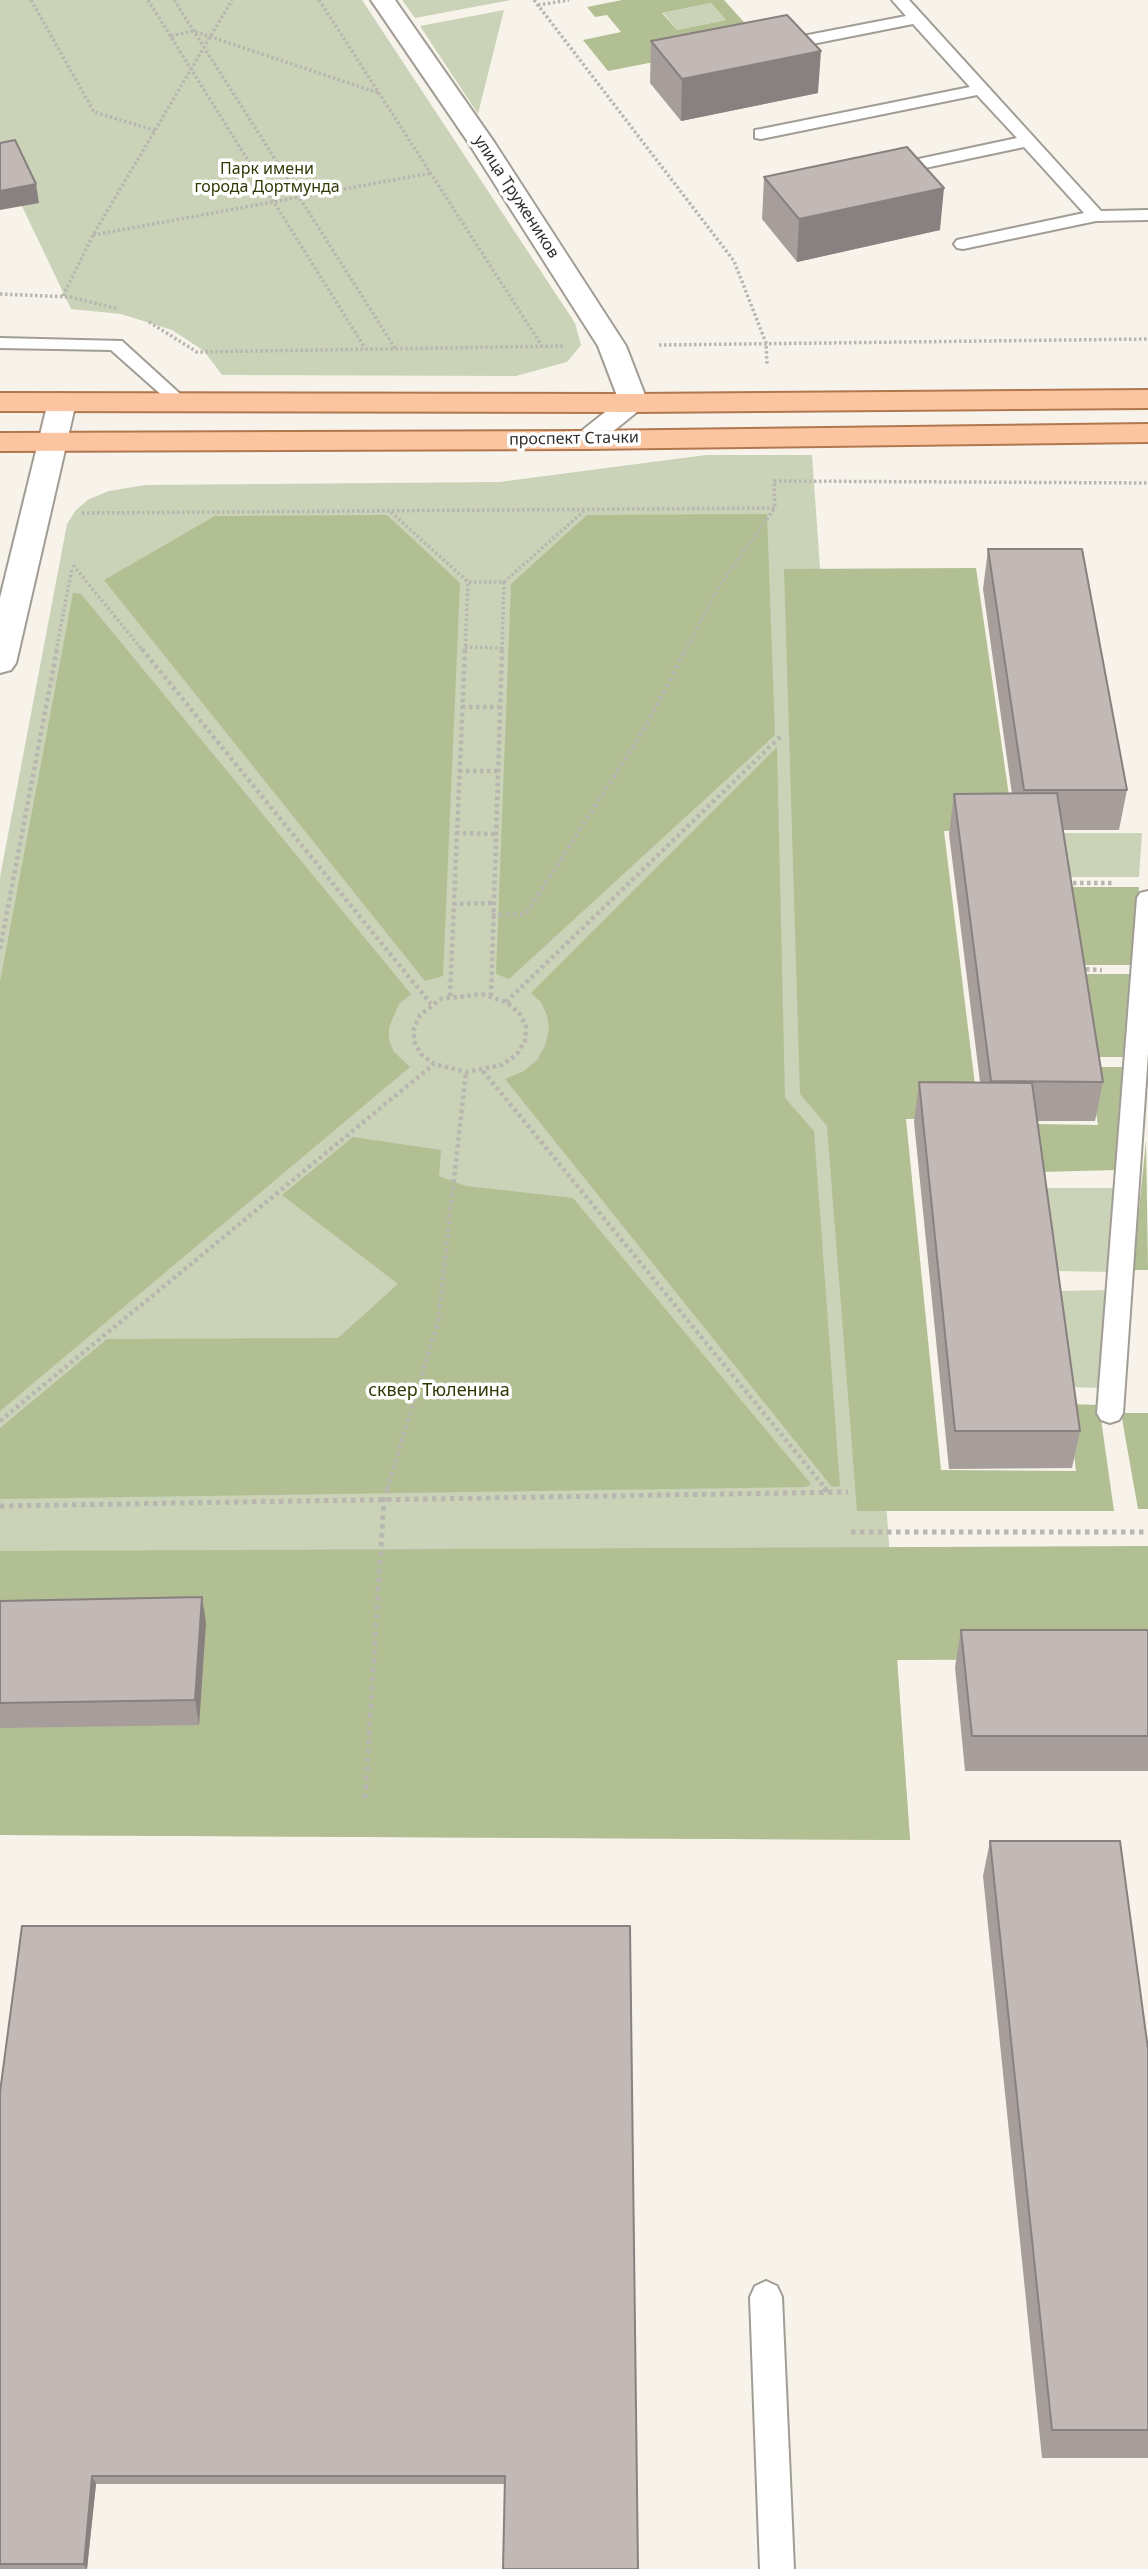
<!DOCTYPE html>
<html>
<head>
<meta charset="utf-8">
<style>
	body { margin:0 }
	canvas { display:block; background:#f7f3eb }
</style>
</head>
<body>
<canvas width="1148" height="2569"></canvas>
<script>
const context = document.querySelector('canvas').getContext('2d');
context.lineJoin = 'round';
function fillPath(path, color) {
  context.fillStyle = color;
  context.fill(path, 'evenodd');
}
function toPath(rows) {
  const path = new Path2D();
  for (const r of rows) {
    path.moveTo(r[0], r[1]);
    for (let i = 2; i < r.length; i += 2) path.lineTo(r[i], r[i + 1]);
  }
  return path;
}
function trace(path, color, width, dash) {
  context.strokeStyle = color;
  context.lineWidth = width;
  context.lineCap = dash ? 'butt' : 'round';
  context.setLineDash(dash || []);
  context.stroke(path);
}
function write(font, color, halo, rows, align = 'center') {
  context.font = font + ' "Noto Sans",sans-serif';
  context.lineWidth = 7;
  context.setLineDash([]);
  context.textBaseline = 'middle';
  context.strokeStyle = halo;
  context.fillStyle = color;
  for (const [text, x, y, turn = 0] of rows) {
    context.save();
    context.translate(x, y);
    context.rotate((+turn || 0) * Math.PI / 180);
    context.textAlign = isNaN(turn) ? turn : align;
    if (halo) context.strokeText(text, 0, 0);
    context.fillText(text, 0, 0);
    context.restore();
  }
}
const green = toPath([
	[0,0,362,0,575,323,581,345,567,362,516,376,222,375,204,351,172,330,121,314,71,309,0,160],
	[402,0,511,0,415,18],
	[711,3,726,20,677,30,663,13],
	[504,10,478,114,420,26],
	[706,455,812,455,910,1840,0,1835,0,877,67,524,76,510,89,499,109,491,145,485,499,482],
	[1053,833,1142,833,1139,877,1060,877],
	[1042,1188,1115,1188,1112,1272,1053,1271],
	[1110,1290,1102,1388,1066,1387,1056,1291]
]);
const forest = toPath([
	[622,0,724,0,761,41,608,71,583,40,621,32,607,15,595,17,587,7],
	[711,3,726,20,677,30,662,13],
	[767,514,775,735,509,979,496,974,511,584,587,515],
	[387,515,460,583,443,976,425,981,104,580,215,516],
	[976,568,1014,830,944,831,979,1118,906,1119,941,1470,1076,1471,1068,1404,1099,1405,1114,1511,857,1511,827,1126,800,1094,784,569],
	[73,593,81,594,411,994,399,1004,389,1027,389,1040,394,1052,410,1067,0,1411,0,982],
	[777,747,785,1098,814,1131,840,1486,832,1487,505,1079,524,1071,537,1060,545,1046,549,1029,547,1015,541,1002,531,993],
	[1061,887,1139,887,1134,965,1074,965],
	[1075,974,1134,974,1127,1057,1088,1057],
	[1089,1067,1125,1067,1116,1170,1041,1172,1035,1124,1098,1125],
	[353,1137,441,1150,439,1176,466,1186,573,1198,811,1484,806,1487,0,1499,0,1428,107,1339,338,1338,398,1284,282,1195],
	[1146,1140,1148,1270,1133,1270],
	[1121,1413,1148,1413,1148,1509,1138,1509],
	[1148,1546,1148,1659,897,1660,910,1840,0,1835,0,1551]
]);
const pathFar2 = toPath([
	[31,0,94,112,157,131],
	[148,0,365,348],
	[174,0,395,348],
	[319,0,542,346],
	[534,0,734,261,766,343,767,364],
	[538,5,569,0],
	[171,36,193,31,379,93],
	[93,235,431,173],
	[0,294,70,297,119,309],
	[63,296,93,235,232,0],
	[149,322,197,352,563,346],
	[659,345,1148,339],
	[391,512,468,582],
	[82,513,775,508,774,481,1148,483],
	[73,565,143,651],
	[504,582,584,511],
	[465,647,501,648],
	[56,651,72,569],
	[465,651,468,582,504,582,502,651],
	[685,651,720,585,774,509]
]);
const pathFar1 = toPath([
	[142,649,431,1004],
	[462,707,499,707],
	[459,771,497,771],
	[456,833,495,834],
	[1066,883,1113,883],
	[453,904,492,903],
	[492,915,526,914,645,728,686,649],
	[0,949,57,649],
	[1079,969,1102,970],
	[482,994,506,1002,519,1013,526,1026,525,1041,517,1054,502,1065,466,1072,434,1064,421,1054,414,1041,414,1028,420,1015,441,999,482,994],
	[450,996,465,649],
	[491,996,502,649],
	[506,1002,781,736],
	[483,1071,826,1489],
	[0,1421,434,1064],
	[387,1489,438,1322,466,1072]
]);
const path = toPath([
	[824,1488,828,1492],
	[0,1506,848,1492],
	[851,1532,1148,1532],
	[365,1798,384,1500,388,1488]
]);
const service = toPath([
	[892,0,909,0,1101,211,1148,210,1148,220,1096,221,963,249,957,248,954,244,957,240,1084,213,1024,147,892,175,886,174,884,170,886,166,1017,138,977,95,761,139,755,138,755,130,761,129,970,87,913,24,777,51,769,46,777,41,906,16,892,0],
	[0,338,122,341,189,402,180,408,174,406,111,350,0,348,0,338],
	[1148,891,1148,1053,1123,1413,1119,1420,1110,1423,1101,1420,1097,1413,1137,898,1140,893,1148,891],
	[766,2281,777,2286,782,2297,794,2569,760,2569,750,2297,755,2286,766,2281]
]);
const secondary = toPath([
	[371,0,395,0,494,142,626,346,648,403,595,446,585,449,575,446,570,440,619,401,598,346,468,142,371,0],
	[62,393,72,396,76,402,16,663,11,670,0,673,0,598,48,402,52,396,62,393]
]);
const primary = toPath([
	[1148,390,1148,408,634,412,0,411,0,393,634,394,1148,390],
	[1148,424,1148,442,585,449,0,451,0,433,585,431,1148,424]
]);
const wall = toPath([
	[651,41,818,93,681,121,650,83],
	[764,177,940,230,797,262,762,219],
	[988,549,1127,790,1119,830,1062,830,1103,1082,1095,1121,1037,1121,1080,1431,1072,1468,949,1469,914,1122,919,1082,980,1082,949,834,954,794,1012,794,983,589],
	[0,1601,206,1622,199,1725,0,1728],
	[961,1630,1148,1630,1148,1771,965,1771,955,1667],
	[990,1841,1148,2049,1148,2458,1042,2458,983,1876],
	[0,2092,638,2569,505,2484,96,2484,87,2569,0,2569]
]);
const shadedWall = toPath([
	[821,51,818,93,681,121,682,79],
	[36,184,39,203,0,210,0,191],
	[944,188,940,230,797,262,799,219],
	[202,1597,206,1622,199,1725,195,1700],
	[92,2476,96,2484,87,2569,86,2569,84,2564]
]);
const building = toPath([
	[787,15,821,51,682,79,651,41,787,15],
	[15,140,36,184,0,191,0,143,15,140],
	[907,147,944,188,799,219,764,177,907,147],
	[988,549,1082,549,1127,790,1024,790,988,549],
	[1057,793,1103,1082,991,1081,954,794,1057,793],
	[919,1082,1032,1083,1080,1431,955,1431,919,1082],
	[202,1597,195,1700,0,1703,0,1601,202,1597],
	[961,1630,1148,1630,1148,1736,972,1736,961,1630],
	[990,1841,1120,1841,1148,2049,1148,2430,1052,2430,990,1841],
	[22,1926,630,1926,638,2569,503,2569,505,2476,92,2476,84,2564,0,2564,0,2092,22,1926]
]);
const farParknames = [
	["Парк имени",267,169],
	["города Дортмунда",267,187]
];
const farStreetnames = [
	["улица Тружеников",516,197,57],
	["проспект Стачки",574,439,-1]
];
const parkNames = [
	["сквер Тюленина",439,1391]
];
fillPath(green, '#cad3b8');
fillPath(forest, '#b1bf93');
trace(service, '#a19d95', 4);
trace(secondary, '#a19d95', 4);
trace(primary, '#b1774e', 4);
trace(pathFar2, '#b9b6af', 3.5, [2.5, 2.5]);
trace(pathFar1, '#b9b6af', 4.5, [3.5, 3.5]);
trace(path, '#b9b6af', 5, [4.5, 4.5]);
fillPath(service, '#fff');
fillPath(secondary, '#fff');
fillPath(primary, '#fac5a0');
fillPath(wall, '#a79e9c');
fillPath(shadedWall, '#88817f');
fillPath(building, '#c2b8b5');
trace(building, '#88817f', 2);
write('16px', '#2e3a05', '#fff', farParknames);
write('16px', '#302e2b', '#fff', farStreetnames);
write('18px', '#2e3a05', '#fff', parkNames);
</script>
</body>
</html>
